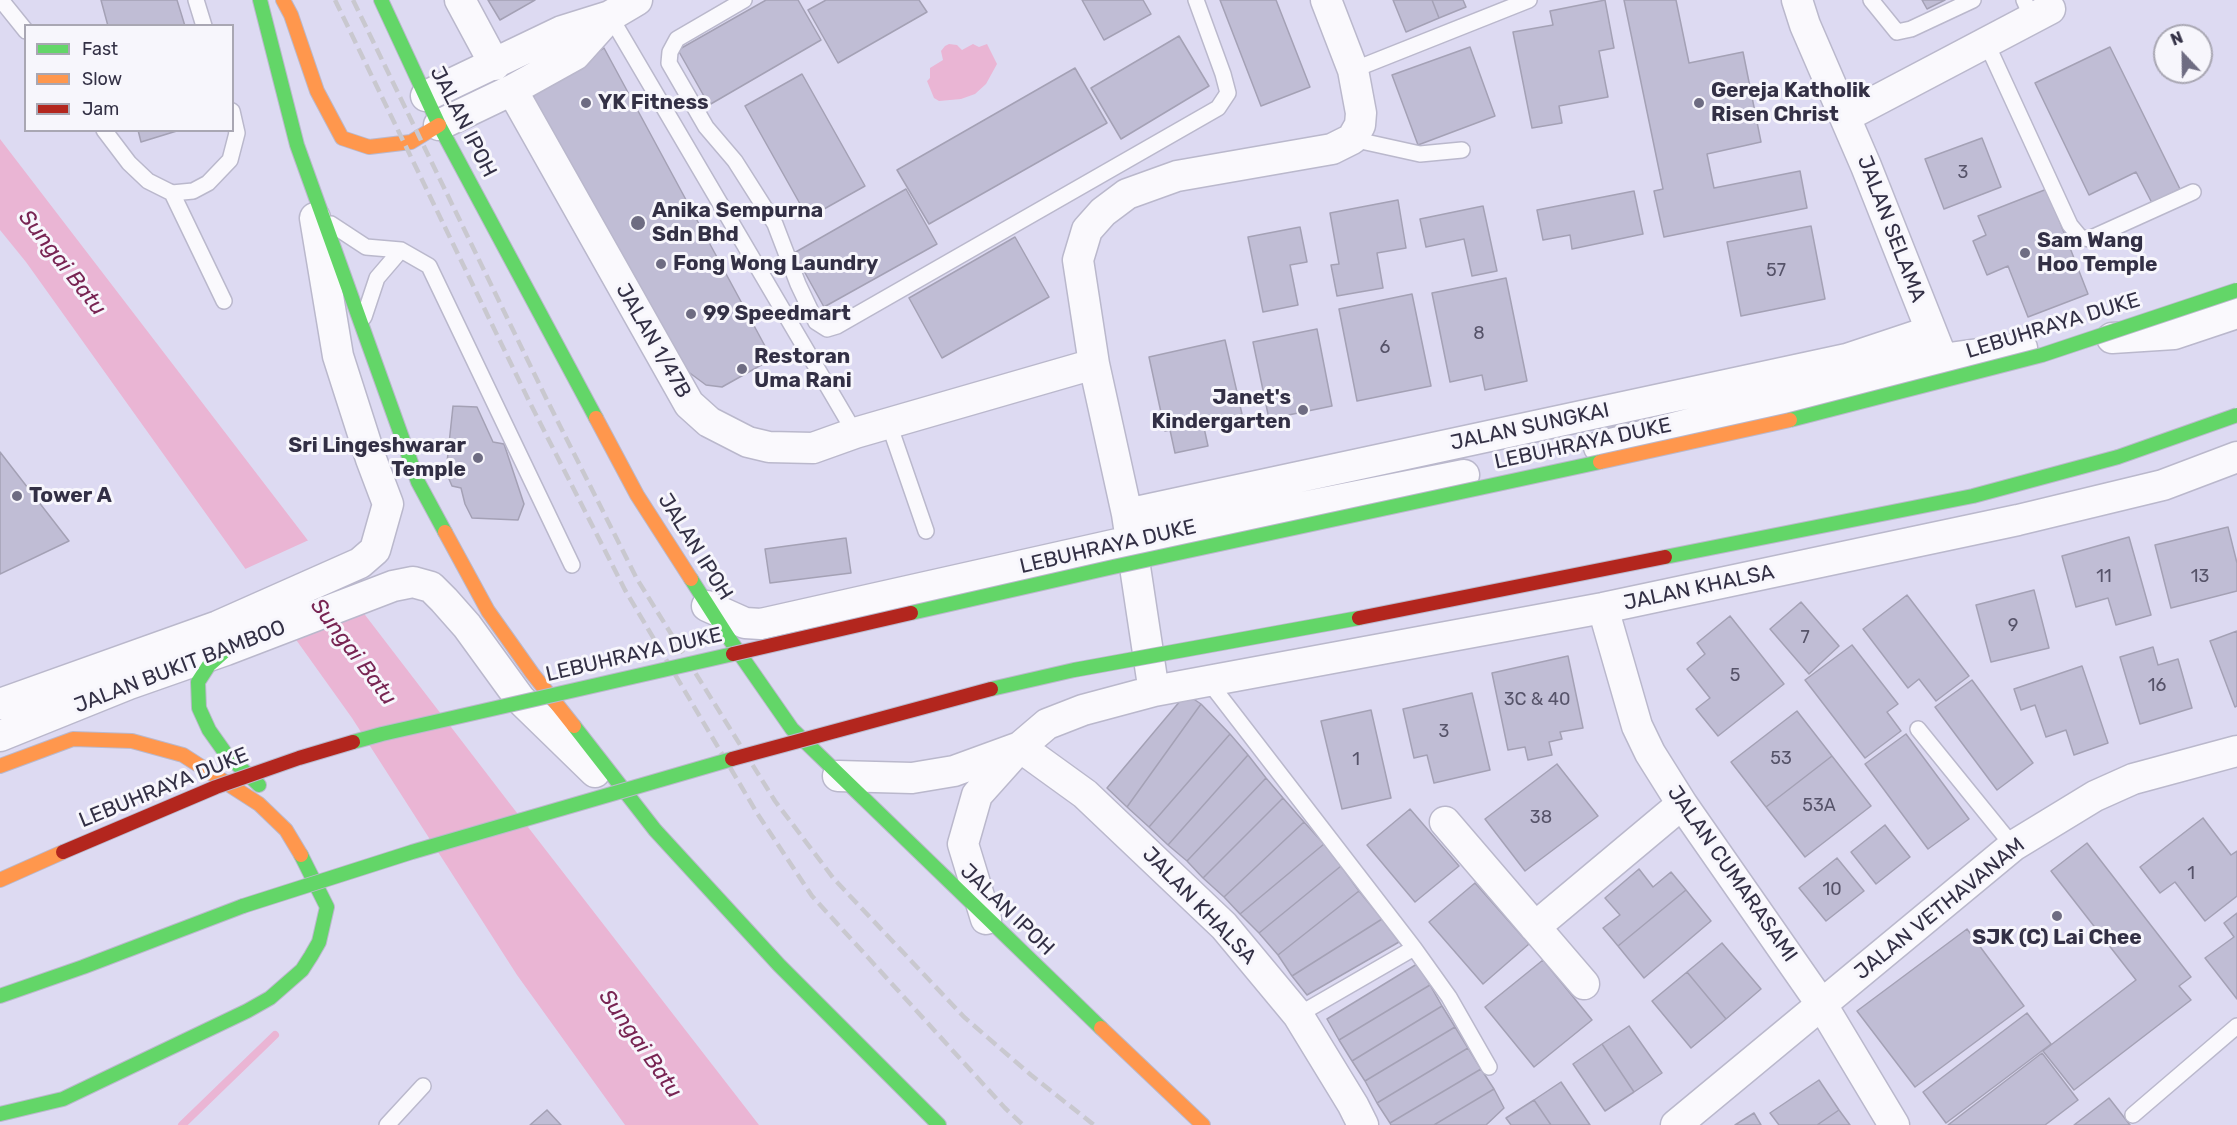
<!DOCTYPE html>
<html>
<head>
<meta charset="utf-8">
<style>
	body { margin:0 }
	#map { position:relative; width:2237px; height:1125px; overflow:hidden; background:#dddaf2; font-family:Rubik,sans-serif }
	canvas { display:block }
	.legend { position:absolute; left:24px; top:24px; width:210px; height:108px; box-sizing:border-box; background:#f7f6fc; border:2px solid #a9a7b3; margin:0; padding:8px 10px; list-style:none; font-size:18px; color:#333045 }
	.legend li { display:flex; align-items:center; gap:12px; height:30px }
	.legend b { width:30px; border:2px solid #a9a7b3 }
	.north { position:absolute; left:2153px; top:24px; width:60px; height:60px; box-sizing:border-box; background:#f7f6fc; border:2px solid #a9a7b3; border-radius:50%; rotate:338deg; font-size:16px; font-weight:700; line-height:24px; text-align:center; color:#333045 }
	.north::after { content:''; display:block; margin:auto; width:21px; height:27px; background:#6e6c82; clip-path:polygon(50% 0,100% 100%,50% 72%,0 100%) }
</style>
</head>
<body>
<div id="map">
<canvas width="2237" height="1125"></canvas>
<ul class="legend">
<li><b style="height:8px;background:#63d668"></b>Fast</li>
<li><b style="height:8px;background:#ff974d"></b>Slow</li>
<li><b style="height:8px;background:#b3261e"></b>Jam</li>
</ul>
<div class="north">N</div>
</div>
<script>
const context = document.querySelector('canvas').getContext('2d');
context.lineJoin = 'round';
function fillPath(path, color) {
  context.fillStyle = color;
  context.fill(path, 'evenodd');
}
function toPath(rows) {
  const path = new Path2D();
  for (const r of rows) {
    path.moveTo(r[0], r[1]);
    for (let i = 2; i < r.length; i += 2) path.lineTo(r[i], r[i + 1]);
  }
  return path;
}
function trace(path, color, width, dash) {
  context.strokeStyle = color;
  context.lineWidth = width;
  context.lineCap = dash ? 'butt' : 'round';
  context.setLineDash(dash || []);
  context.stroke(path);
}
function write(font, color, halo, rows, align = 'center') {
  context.font = font + ' Rubik,sans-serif';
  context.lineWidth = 6;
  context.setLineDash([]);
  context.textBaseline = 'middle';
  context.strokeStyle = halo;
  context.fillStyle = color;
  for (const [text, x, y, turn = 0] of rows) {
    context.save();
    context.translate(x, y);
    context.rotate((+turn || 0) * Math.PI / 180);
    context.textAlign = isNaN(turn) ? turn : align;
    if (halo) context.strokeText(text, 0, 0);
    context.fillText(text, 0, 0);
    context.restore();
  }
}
const water = toPath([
	[949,44,957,45,962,50,973,44,979,47,987,44,997,64,986,84,975,94,961,99,939,101,934,98,927,81,930,78,930,68,943,60,941,51,945,46],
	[0,139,507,800,759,1125,625,1125,517,975,352,718,26,262,0,230]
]);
const pier = toPath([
	[311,539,362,606,290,635,243,570]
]);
const stream = toPath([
	[182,1125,275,1035]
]);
const building = toPath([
	[101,0,177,0,185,26,108,26,101,0],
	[488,0,535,0,500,20,488,0],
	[766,0,798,0,821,40,709,105,678,50,766,0],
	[826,0,919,0,927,12,838,63,808,10,826,0],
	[1082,0,1143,0,1151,14,1104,40,1082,0],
	[1220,0,1276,0,1310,87,1261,106,1220,0],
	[1393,0,1432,0,1439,18,1406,32,1393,0],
	[1432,0,1463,0,1466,7,1439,18,1432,0],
	[1605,0,1614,48,1599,51,1608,97,1559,106,1562,123,1532,128,1513,32,1553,25,1550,11,1605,0],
	[1624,0,1676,0,1689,63,1743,52,1761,142,1707,154,1714,188,1800,171,1807,208,1664,237,1654,191,1663,189,1624,0],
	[1922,0,1945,0,1927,9,1922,0],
	[1179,36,1209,86,1121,139,1091,88,1179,36],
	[1470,47,1495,116,1418,145,1392,75,1470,47],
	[2110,47,2180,189,2152,203,2136,172,2089,195,2035,83,2110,47],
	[604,48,772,359,722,387,706,385,675,362,530,105,539,85,604,48],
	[1075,68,1107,123,929,224,897,170,1075,68],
	[802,74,865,186,808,218,745,106,802,74],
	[138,130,180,130,141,142,138,130],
	[1982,138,2001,187,1944,209,1925,159,1982,138],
	[906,189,937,244,824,307,794,253,906,189],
	[2047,189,2088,294,2028,317,2008,266,1987,275,1973,241,1986,235,1978,216,2047,189],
	[1634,191,1643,234,1572,249,1570,235,1543,240,1537,210,1634,191],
	[1398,200,1406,248,1377,253,1383,288,1337,296,1331,265,1339,264,1330,213,1398,200],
	[1483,206,1497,271,1472,276,1464,239,1426,247,1420,219,1483,206],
	[1811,226,1825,299,1741,316,1727,242,1811,226],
	[1300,227,1307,262,1290,265,1298,305,1263,312,1248,237,1300,227],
	[1015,237,1049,297,942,358,909,298,1015,237],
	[1506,278,1527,381,1485,390,1482,375,1450,382,1432,293,1506,278],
	[1412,294,1431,386,1357,401,1339,309,1412,294],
	[1317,329,1332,406,1269,419,1253,342,1317,329],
	[1225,340,1242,414,1203,423,1208,446,1175,453,1170,430,1165,431,1149,357,1225,340],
	[453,406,477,407,493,442,504,444,524,504,518,520,472,518,465,504,461,488,452,486,446,472,453,406],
	[0,452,69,541,0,574,0,452],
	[2228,527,2237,563,2237,591,2171,608,2155,545,2228,527],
	[2129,537,2151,615,2116,625,2108,598,2076,607,2062,556,2129,537],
	[846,538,851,573,770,583,765,549,846,538],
	[2034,590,2049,648,1991,662,1976,605,2034,590],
	[1907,595,1969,676,1936,701,1919,679,1908,688,1863,629,1907,595],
	[1801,602,1839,646,1809,674,1770,629,1801,602],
	[1730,616,1784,684,1718,736,1696,709,1710,698,1687,669,1705,654,1697,643,1730,616],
	[2237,631,2237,706,2235,707,2210,641,2237,631],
	[1852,645,1898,704,1887,712,1901,731,1865,758,1805,680,1852,645],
	[2153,647,2158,665,2178,659,2192,708,2140,724,2120,657,2153,647],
	[1568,656,1583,728,1560,732,1562,739,1549,742,1552,755,1528,760,1525,747,1508,750,1492,673,1568,656],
	[2082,666,2108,743,2074,755,2066,730,2046,737,2035,705,2021,710,2014,689,2082,666],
	[1972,680,2033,763,1997,790,1935,707,1972,680],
	[1472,693,1490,770,1434,783,1427,755,1414,758,1403,709,1472,693],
	[1186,694,1201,704,1127,807,1107,788,1186,694],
	[1201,704,1230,734,1149,827,1127,807,1201,704],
	[1371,710,1391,798,1342,809,1321,721,1371,710],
	[1797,711,1832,756,1766,807,1731,762,1797,711],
	[1230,734,1248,755,1168,845,1149,827,1230,734],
	[1906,734,1969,819,1928,849,1865,764,1906,734],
	[1248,755,1266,778,1187,861,1168,845,1248,755],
	[1832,756,1871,806,1805,857,1766,807,1832,756],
	[1557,764,1598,816,1525,871,1485,819,1557,764],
	[1266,778,1283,798,1203,878,1187,861,1266,778],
	[1283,798,1304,822,1224,897,1203,878,1283,798],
	[1410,809,1459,866,1415,902,1367,845,1410,809],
	[2203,818,2231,855,2237,851,2237,896,2205,921,2175,882,2160,893,2140,867,2203,818],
	[1304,822,1324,844,1240,914,1224,897,1304,822],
	[1885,825,1910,857,1876,884,1851,852,1885,825],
	[2087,843,2191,977,2179,986,2191,1000,2074,1090,2043,1051,2136,980,2051,871,2087,843],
	[1324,844,1341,866,1259,933,1240,914,1324,844],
	[1837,858,1864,891,1826,921,1799,888,1837,858],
	[1341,866,1359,891,1278,955,1259,933,1341,866],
	[1639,869,1653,887,1671,872,1686,890,1618,946,1603,928,1620,915,1605,898,1639,869],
	[1475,883,1529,944,1483,984,1429,922,1475,883],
	[1686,890,1711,921,1644,978,1618,946,1686,890],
	[1359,891,1382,919,1292,976,1278,955,1359,891],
	[2237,913,2237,999,2205,958,2234,937,2224,923,2237,913],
	[1382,919,1399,942,1307,995,1292,976,1382,919],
	[1967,929,2024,1006,1915,1087,1857,1011,1967,929],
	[1722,943,1761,989,1726,1019,1687,972,1722,943],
	[1543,960,1592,1020,1534,1067,1485,1007,1543,960],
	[1417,964,1430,985,1339,1040,1327,1019,1417,964],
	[1687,972,1726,1019,1691,1048,1652,1001,1687,972],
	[1430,985,1442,1006,1352,1061,1339,1040,1430,985],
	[1442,1006,1455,1027,1365,1081,1352,1061,1442,1006],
	[2027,1013,2051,1044,1946,1123,1923,1092,2027,1013],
	[1629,1026,1662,1073,1634,1092,1602,1044,1629,1026],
	[1455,1027,1468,1048,1377,1103,1365,1081,1455,1027],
	[1602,1044,1634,1092,1605,1111,1573,1064,1602,1044],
	[1468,1048,1481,1069,1390,1123,1377,1103,1468,1048],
	[2042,1053,2078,1100,2045,1125,1948,1125,2042,1053],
	[1481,1069,1494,1089,1434,1125,1391,1125,1390,1123,1481,1069],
	[1819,1080,1839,1110,1817,1125,1779,1125,1770,1113,1819,1080],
	[1561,1082,1590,1125,1551,1125,1534,1100,1561,1082],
	[1494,1089,1504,1108,1486,1125,1434,1125,1494,1089],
	[2109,1098,2130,1125,2074,1125,2109,1098],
	[1534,1100,1551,1125,1511,1125,1506,1118,1534,1100],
	[547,1110,561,1125,530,1125,547,1110],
	[1839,1110,1850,1125,1817,1125,1839,1110],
	[1754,1113,1761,1125,1735,1125,1754,1113]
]);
const lane = toPath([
	[1,0,26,31],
	[196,0,204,26],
	[744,0,677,39,670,52,669,63,706,127,735,161,775,224,798,284,816,322,827,329,837,326,1218,108,1228,93,1223,74,1196,0],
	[1871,0,1897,32,1911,29,1973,0],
	[2024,0,2032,18],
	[610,16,855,433],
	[1986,42,2070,225,2080,237,2089,239,2193,192],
	[1353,70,1529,0],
	[104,130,129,163,148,181,172,193,193,191,208,183,230,160,237,133,232,111],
	[1352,139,1420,154,1462,150],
	[172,193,224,301],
	[331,224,366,247,401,250,429,266,572,565],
	[364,317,377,278,401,250],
	[889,424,926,531],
	[1209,682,1414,948,1449,997,1489,1067],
	[1918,729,2013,846],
	[1298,1015,1414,948],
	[2133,1115,2237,1026],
	[387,1125,423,1086]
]);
const street = toPath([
	[460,0,495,65],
	[1797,0,1805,25,1866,166,1938,348],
	[512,90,689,404,709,422,748,442,769,447,813,448,855,433,1094,364],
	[426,96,562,31,610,16,637,0],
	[1845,117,2050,9],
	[439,125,512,90,575,55,610,16],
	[2112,338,2174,334,2237,313],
	[1599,447,1942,359,2022,348],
	[1127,514,1847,359,1931,331],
	[707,606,745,623,761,624,1131,541,1464,475],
	[1603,608,1637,726,1650,753,1682,804,1822,1005,1894,1125],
	[1152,679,1127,514,1094,364,1078,260,1087,230,1103,212,1127,194,1177,176,1332,149,1352,139,1360,125,1361,113,1353,70,1326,0],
	[0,704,218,626,360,563,375,550,388,504,371,459,338,356,315,218],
	[0,736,129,684,226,650,393,586,413,582,431,587,444,600,467,626,520,699,595,772],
	[1020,747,1085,794,1224,926,1298,1015,1353,1105,1363,1125],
	[838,776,912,778,954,771,1017,748],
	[1445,822,1584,984],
	[986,919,963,844,977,795,1020,747,1047,724,1083,710,1154,691,1603,608,2018,520,2163,485,2237,457],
	[1535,927,1682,804],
	[1676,1125,2013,846,2095,796,2133,779,2237,751]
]);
const fast = toPath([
	[260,0,297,145,418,482,445,532],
	[381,0,439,125,596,418],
	[691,579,728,637,792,729,1101,1028],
	[226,650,209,665,198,682,199,708,209,730,226,754,259,785],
	[574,726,655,830,779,965,939,1125],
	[0,996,83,967,243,906],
	[0,1114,63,1099,247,1011,270,998,302,970,311,956,319,942,327,907,301,855]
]);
const slow = toPath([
	[283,0,291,15,317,91,342,138,369,147,411,142,439,125],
	[596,418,637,495,691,579],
	[445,532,488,611,532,673,574,726],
	[0,766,73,739,132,741,183,755,259,804,286,830,301,855],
	[0,880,63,852],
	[1101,1028,1203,1125]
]);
const rail = toPath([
	[335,0,530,403,625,590,757,813,812,896,1005,1108,1023,1125],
	[353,0,546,398,637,579,775,801,834,879,964,1017,1031,1075,1094,1125]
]);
const fastBridge = toPath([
	[1790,420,2042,355,2237,290],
	[1665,557,1973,496,2118,457,2237,415],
	[911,613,1113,567,1600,462],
	[991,689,1074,670,1359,618],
	[353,742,382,734,733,654],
	[243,906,412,852,732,759]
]);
const slowBridge = toPath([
	[1600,462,1790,420]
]);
const jamBridge = toPath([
	[1359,618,1665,557],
	[733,654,911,613],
	[732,759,991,689],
	[63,852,216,787,299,758,353,742]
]);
const markers = [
	[586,103,6,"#6e6c82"],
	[1699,103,6,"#6e6c82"],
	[638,223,8,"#6e6c82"],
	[2025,253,6,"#6e6c82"],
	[661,264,6,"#6e6c82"],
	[691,314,6,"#6e6c82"],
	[742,369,6,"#6e6c82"],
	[1303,410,6,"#6e6c82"],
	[478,458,6,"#6e6c82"],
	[17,496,6,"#6e6c82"],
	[2057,916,6,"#6e6c82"]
];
const numberNames = [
	["3",1963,173],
	["57",1776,271],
	["8",1479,334],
	["6",1385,348],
	["11",2104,577],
	["13",2200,577],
	["9",2013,626],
	["7",1805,638],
	["5",1735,676],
	["16",2157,686],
	["3C & 40",1537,700],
	["3",1444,732],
	["53",1781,759],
	["1",1356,760],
	["53A",1819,806],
	["38",1541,818],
	["1",2191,874],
	["10",1832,890]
];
const poiNames = [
	["Gereja Katholik",1711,91],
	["Risen Christ",1711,115],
	["YK Fitness",598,103],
	["Anika Sempurna",652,211],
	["Sdn Bhd",652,235],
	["Sam Wang",2037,241],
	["Hoo Temple",2037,265],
	["Fong Wong Laundry",673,264],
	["99 Speedmart",703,314],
	["Restoran",754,357],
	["Uma Rani",754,381],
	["Janet's",1291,398,"right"],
	["Kindergarten",1291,422,"right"],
	["Sri Lingeshwarar",466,446,"right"],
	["Temple",466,470,"right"],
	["Tower A",29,496],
	["SJK (C) Lai Chee",2057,938,"center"]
];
const streetNames = [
	["JALAN IPOH",463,122,63],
	["JALAN SELAMA",1891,229,69],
	["LEBUHRAYA DUKE",2053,326,-17],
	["JALAN 1/47B",653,341,60],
	["JALAN SUNGKAI",1530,427,-12],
	["LEBUHRAYA DUKE",1583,444,-12],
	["JALAN IPOH",695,547,58],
	["LEBUHRAYA DUKE",1108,547,-13],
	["JALAN KHALSA",1699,588,-12],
	["LEBUHRAYA DUKE",634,655,-13],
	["JALAN BUKIT BAMBOO",180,667,-21],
	["LEBUHRAYA DUKE",164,788,-22],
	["JALAN CUMARASAMI",1732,874,55],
	["JALAN KHALSA",1199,906,46],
	["JALAN VETHAVANAM",1940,909,-39],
	["JALAN IPOH",1007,910,44]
];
const waterNames = [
	["Sungai Batu",62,263,52],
	["Sungai Batu",353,652,53],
	["Sungai Batu",640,1044,55]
];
fillPath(water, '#eab5d4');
fillPath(pier, '#dddaf2');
trace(stream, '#eab5d4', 8);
fillPath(building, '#c0bdd5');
trace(building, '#a4a1b5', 1.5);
trace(lane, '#bab8cc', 18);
trace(street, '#bab8cc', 33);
trace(fast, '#bab8cc', 16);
trace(slow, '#bab8cc', 16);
trace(lane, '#faf9fd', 15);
trace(street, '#faf9fd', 30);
trace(fast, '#63d668', 14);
trace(slow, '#ff974d', 14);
trace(rail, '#c9c8cf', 4.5, [12, 6]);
trace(fastBridge, '#bab8cc', 16, []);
trace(slowBridge, '#bab8cc', 16, []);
trace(jamBridge, '#bab8cc', 16, []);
trace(fastBridge, '#63d668', 14);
trace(slowBridge, '#ff974d', 14);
trace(jamBridge, '#b3261e', 14);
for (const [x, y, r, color] of markers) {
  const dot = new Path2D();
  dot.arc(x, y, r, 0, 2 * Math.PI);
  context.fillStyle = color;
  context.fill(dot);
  trace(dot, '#f7f6fc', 2);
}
write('18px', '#565369', null, numberNames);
write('bold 21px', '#333045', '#f7f6fc', poiNames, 'left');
write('21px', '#333045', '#f7f6fc', streetNames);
write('italic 22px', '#782453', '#f7f6fc', waterNames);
</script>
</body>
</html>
